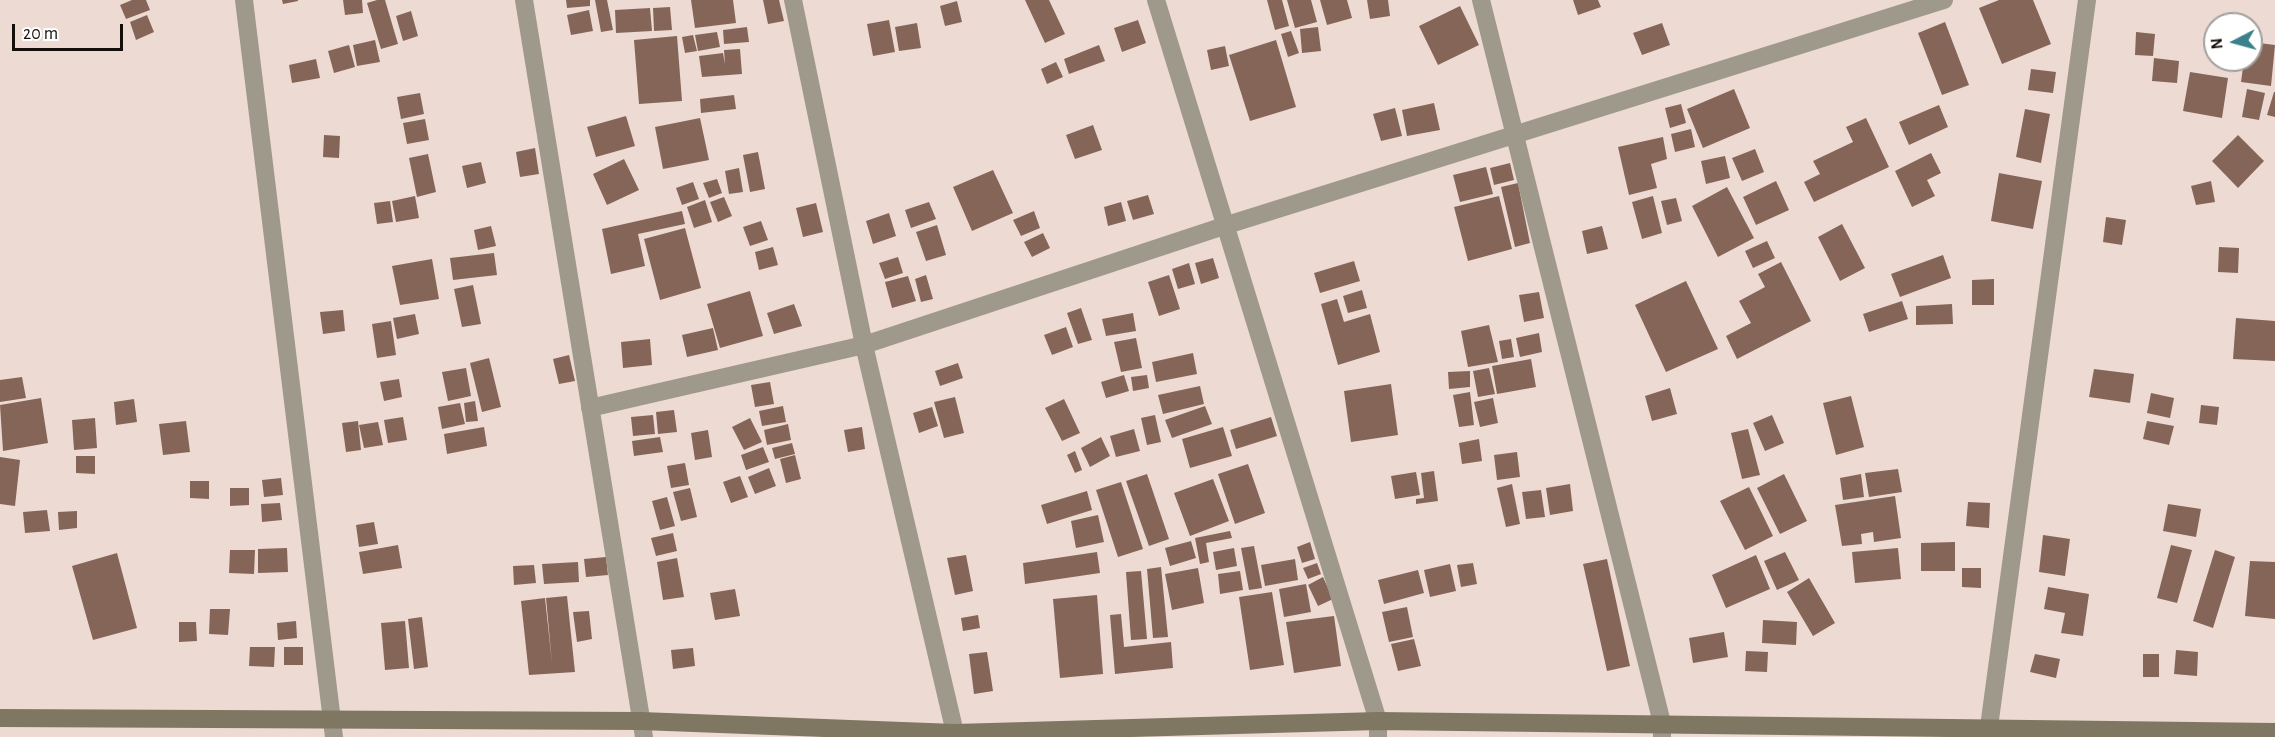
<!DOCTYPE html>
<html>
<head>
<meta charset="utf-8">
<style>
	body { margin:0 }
	#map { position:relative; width:2275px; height:737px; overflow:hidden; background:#eddbd3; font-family:"Alegreya Sans",sans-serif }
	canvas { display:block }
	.north { position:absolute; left:2203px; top:12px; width:60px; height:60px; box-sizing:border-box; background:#fff; border:2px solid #a19f9e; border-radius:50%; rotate:264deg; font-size:16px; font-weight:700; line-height:24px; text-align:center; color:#150f0c }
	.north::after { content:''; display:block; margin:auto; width:21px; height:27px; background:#3a818b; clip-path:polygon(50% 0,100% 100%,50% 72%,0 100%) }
	.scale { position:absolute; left:12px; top:24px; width:111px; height:27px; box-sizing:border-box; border:3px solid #150f0c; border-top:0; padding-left:8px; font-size:18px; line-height:21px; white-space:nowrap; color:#150f0c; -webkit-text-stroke:4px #fff; paint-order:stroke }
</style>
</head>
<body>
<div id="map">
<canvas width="2275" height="737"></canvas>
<div class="north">N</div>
<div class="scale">20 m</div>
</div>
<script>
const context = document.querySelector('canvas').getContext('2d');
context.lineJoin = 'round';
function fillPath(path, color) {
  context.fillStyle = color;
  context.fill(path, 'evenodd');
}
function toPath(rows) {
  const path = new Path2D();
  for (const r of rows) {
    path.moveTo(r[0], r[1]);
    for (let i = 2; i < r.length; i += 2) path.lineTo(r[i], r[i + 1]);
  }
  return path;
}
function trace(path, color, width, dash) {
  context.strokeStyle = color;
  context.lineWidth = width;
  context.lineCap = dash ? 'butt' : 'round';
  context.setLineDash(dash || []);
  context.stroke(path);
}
const building = toPath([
	[132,0,146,0,150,10,126,19,120,5],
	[282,0,298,0,298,1,283,4],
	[343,0,362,0,363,13,345,15],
	[377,0,385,0,398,44,381,49,367,3],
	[566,0,590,0,590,6,567,8],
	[595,0,607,0,613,30,601,32],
	[691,0,733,0,736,23,695,28],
	[763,0,779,0,784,21,768,24],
	[1025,0,1049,0,1065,34,1045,43],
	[1267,0,1282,0,1289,26,1275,30],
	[1287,0,1311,0,1317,22,1295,28],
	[1320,0,1347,0,1352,18,1327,25],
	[1367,0,1388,0,1390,16,1370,19],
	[1573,0,1598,0,1601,7,1578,15],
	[1999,0,2033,0,2051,44,2002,64,1979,8],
	[957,1,962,22,945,26,940,6],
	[1460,6,1479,45,1438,65,1419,26],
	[670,7,672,30,654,31,653,8],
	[650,8,652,31,616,33,615,10],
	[589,10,593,31,571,35,567,15],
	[411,11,418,36,403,41,396,16],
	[147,15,154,32,136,40,130,22],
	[889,20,895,52,873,56,867,24],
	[1138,20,1146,43,1122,52,1114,28],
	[1945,22,1969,85,1942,95,1918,33],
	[917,23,921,48,899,51,895,27],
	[1662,23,1670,45,1642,55,1633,33],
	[747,27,749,42,724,44,723,30],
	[1318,27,1321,51,1302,53,1300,29],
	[1291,31,1299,53,1288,57,1281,34],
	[717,32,720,47,698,51,695,35],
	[2136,32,2155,34,2153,56,2135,55],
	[693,35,697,51,685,53,682,37],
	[677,36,682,101,639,104,634,40],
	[375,40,380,62,357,66,353,45],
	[1276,40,1296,107,1250,121,1229,55],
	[2251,42,2275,45,2271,86,2241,82,2244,60,2251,60],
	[349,45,355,67,334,73,328,51],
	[1099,45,1105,61,1069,74,1064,59],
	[1225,46,1229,66,1211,70,1207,50],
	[740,49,742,74,702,77,699,56,723,53,725,64,724,50],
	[2154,58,2179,61,2177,83,2152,81],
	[316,59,320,78,292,83,289,65],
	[1056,62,1063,77,1047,84,1041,69],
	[2031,69,2056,72,2053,93,2028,90],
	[2190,72,2228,78,2222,118,2183,111],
	[1734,89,1750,128,1703,148,1687,109],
	[2247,89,2265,93,2259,120,2242,117],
	[2274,92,2275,92,2275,117,2267,115],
	[420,93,424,114,401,119,397,97],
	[734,95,736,109,701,113,700,99],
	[1434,103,1440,130,1407,136,1402,110],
	[1681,104,1686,123,1670,128,1665,108],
	[1939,105,1948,127,1909,145,1899,122],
	[1395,108,1402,136,1381,141,1373,114],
	[2025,109,2050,114,2041,163,2016,157],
	[626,116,635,146,596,157,587,127],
	[700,118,709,160,663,169,655,127],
	[1866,118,1889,167,1814,202,1804,182,1820,174,1813,161,1853,142,1846,127],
	[425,119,429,140,407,144,403,123],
	[1093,125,1102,150,1075,159,1066,135],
	[1691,129,1695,147,1675,152,1671,134],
	[324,135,340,136,339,158,323,157],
	[2238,135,2264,161,2238,188,2212,161],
	[1663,137,1667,159,1651,164,1657,188,1629,195,1618,147],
	[535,148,539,174,520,177,516,152],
	[1755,149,1764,172,1742,181,1732,158],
	[758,152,765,189,750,192,743,155],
	[1931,153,1941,173,1927,180,1935,196,1912,207,1895,171],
	[428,154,436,192,417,197,409,158],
	[1725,156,1730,178,1706,184,1701,161],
	[624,159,639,190,607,205,593,174],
	[481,162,486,183,467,188,462,166],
	[1510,163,1514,180,1494,185,1490,168],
	[1486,167,1493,194,1460,202,1453,175],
	[739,168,743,192,729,194,725,171],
	[993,170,1013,213,972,231,953,187],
	[1999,173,2042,181,2033,229,1991,221],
	[717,179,722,193,709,198,703,183],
	[1776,181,1789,210,1756,225,1743,197],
	[2211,181,2215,202,2196,205,2191,186],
	[693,182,699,199,682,205,676,188],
	[1518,183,1530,243,1515,247,1501,187],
	[1727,187,1754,238,1718,257,1692,206],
	[1148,195,1154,214,1133,220,1127,201],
	[415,196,419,218,396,222,392,201],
	[1499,196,1512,249,1468,261,1454,207],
	[1653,196,1662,233,1642,239,1632,202],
	[724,197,732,216,718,222,710,202],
	[1676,198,1682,221,1667,225,1661,201],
	[705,200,712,222,694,228,687,207],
	[390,201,393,222,377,224,374,203],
	[929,202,936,219,911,228,905,210],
	[1121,202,1126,221,1108,226,1104,207],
	[816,203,823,232,803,237,796,208],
	[682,211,685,224,638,234,645,266,611,274,602,229],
	[1034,211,1040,228,1021,236,1013,220],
	[889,213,896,236,873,244,866,221],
	[2106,217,2126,220,2122,245,2103,242],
	[761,221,768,240,750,246,743,227],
	[1842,224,1865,268,1840,281,1818,237],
	[937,225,946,255,926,261,916,232],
	[491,226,496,246,478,250,474,230],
	[1602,226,1608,249,1587,254,1582,231],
	[685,228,701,288,660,300,644,239],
	[1043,233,1050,248,1032,257,1024,242],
	[1767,241,1775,258,1753,268,1745,251],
	[773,247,778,265,759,270,755,252],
	[2219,247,2239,248,2238,273,2218,272],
	[494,253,497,275,453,280,450,258],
	[1943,255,1951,278,1900,297,1891,274],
	[898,257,903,273,885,279,879,263],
	[1213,258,1219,278,1201,284,1195,263],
	[432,259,439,299,400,305,392,266],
	[1354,261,1360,281,1320,293,1314,273],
	[1781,262,1811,321,1737,359,1726,336,1751,323,1739,301,1765,287,1758,274],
	[1189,263,1195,284,1178,289,1172,269],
	[926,275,933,299,921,302,915,279],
	[1169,275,1180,309,1159,316,1148,282],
	[908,276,916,301,892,308,885,282],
	[1994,279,1994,305,1972,305,1972,280],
	[1686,281,1718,349,1666,372,1635,305],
	[473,285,481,324,462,327,454,289],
	[1362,290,1367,308,1348,313,1343,296],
	[750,291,763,336,720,348,707,304],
	[1539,292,1544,318,1524,322,1519,295],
	[1337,299,1344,322,1370,314,1380,352,1338,365,1321,304],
	[1902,301,1908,319,1869,332,1863,314],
	[794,304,802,326,774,334,767,313],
	[1952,304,1953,324,1916,325,1916,306],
	[1081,308,1092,340,1078,344,1067,313],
	[343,310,345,331,323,334,320,312],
	[1133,313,1136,331,1106,336,1102,319],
	[415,314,419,334,397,339,393,318],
	[2236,318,2275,321,2275,361,2233,359],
	[391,321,396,355,377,358,372,324],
	[1489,325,1498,362,1468,367,1461,331],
	[1066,327,1073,347,1052,355,1044,335],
	[713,328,718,350,687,357,682,335],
	[1539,333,1542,352,1520,357,1516,338],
	[1136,338,1142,368,1121,372,1114,342],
	[650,339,652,365,623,368,621,342],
	[1511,339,1514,357,1502,359,1499,341],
	[1193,353,1197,374,1156,382,1152,362],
	[569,355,575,381,559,384,553,359],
	[489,358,501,407,482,412,470,363],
	[1531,359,1536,387,1497,394,1492,366],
	[958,363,963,378,940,386,935,371],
	[466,368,471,396,448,401,442,372],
	[1489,368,1495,394,1478,397,1473,371],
	[2094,369,2134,374,2130,403,2089,397],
	[1470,371,1470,387,1449,389,1448,372],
	[1124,375,1129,391,1106,398,1101,382],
	[1147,375,1149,388,1133,391,1131,377],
	[22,377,26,398,0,402,0,380],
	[399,379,402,397,384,401,380,382],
	[770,382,774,404,755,407,751,385],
	[1391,384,1398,435,1351,442,1344,391],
	[1200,386,1204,404,1163,414,1158,395],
	[1670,388,1677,414,1652,421,1645,396],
	[1470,392,1474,425,1459,427,1453,395],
	[2151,393,2174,398,2170,418,2147,413],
	[1851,396,1864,447,1836,455,1823,403],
	[955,397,964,433,944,438,934,402],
	[41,398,48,443,3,451,0,405],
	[1493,398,1498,423,1480,427,1474,402],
	[134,399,137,422,116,425,114,402],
	[1064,399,1080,433,1062,441,1045,408],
	[475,401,478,421,466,422,464,403],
	[460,403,465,424,442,429,438,407],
	[2201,405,2219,407,2217,425,2199,423],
	[783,406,786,422,762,426,759,411],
	[1205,406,1212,424,1172,438,1165,420],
	[932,407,938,426,919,433,913,413],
	[674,410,677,432,658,434,656,412],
	[653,415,655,434,633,436,631,417],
	[1155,415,1161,442,1147,445,1141,418],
	[1772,415,1784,443,1765,451,1753,423],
	[403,417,407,440,388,443,384,420],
	[1271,417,1277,436,1236,449,1230,430],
	[95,418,97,448,74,450,72,420],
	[750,418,762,442,744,450,732,427],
	[186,421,190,452,163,455,159,424],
	[358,421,361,450,346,452,342,423],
	[2147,421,2174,426,2169,445,2143,439],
	[378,422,383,445,364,448,359,425],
	[788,424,791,440,767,445,764,430],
	[484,427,487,446,447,454,444,434],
	[862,427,865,449,848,452,844,430],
	[1223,427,1232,456,1190,468,1182,439],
	[1134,429,1140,451,1116,457,1110,436],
	[1748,429,1760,475,1742,479,1731,433],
	[708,430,712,457,695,460,691,433],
	[660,437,663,452,634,456,632,441],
	[1101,437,1110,456,1090,467,1081,448],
	[1479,439,1482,461,1462,464,1459,443],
	[792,443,795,454,775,459,772,448],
	[763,447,769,462,746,470,741,455],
	[1075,451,1082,470,1075,473,1067,455],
	[1517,452,1520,477,1497,480,1494,455],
	[795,455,801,479,786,483,780,459],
	[76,456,95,456,95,474,76,473],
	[0,457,20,460,15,506,0,504],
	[685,463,689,485,671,488,667,466],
	[1248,464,1265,513,1235,524,1218,474],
	[769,468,776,486,755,494,748,477],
	[1898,469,1902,492,1869,497,1865,473],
	[1434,471,1438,501,1416,504,1416,499,1424,498,1421,473],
	[1416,472,1420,495,1395,499,1391,476],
	[1147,474,1169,539,1149,546,1126,481],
	[1784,474,1807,521,1780,534,1757,488],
	[1861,474,1864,497,1843,500,1840,478],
	[740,476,748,497,731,503,723,482],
	[281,478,283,495,264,497,262,480],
	[1213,479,1229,521,1190,536,1174,493],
	[190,481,209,481,209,499,190,498],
	[1121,482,1143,549,1118,557,1096,490],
	[1512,484,1520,524,1506,527,1497,488],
	[1570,484,1573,511,1550,515,1546,488],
	[1749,487,1773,536,1745,550,1720,501],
	[230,488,249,488,249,505,230,506],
	[690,488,697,517,681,521,673,492],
	[1541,490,1545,517,1526,519,1522,492],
	[1087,491,1092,510,1047,524,1041,505],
	[1895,496,1901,538,1874,542,1873,532,1861,534,1862,544,1842,546,1835,505],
	[667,497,675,526,660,530,652,501],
	[1968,502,1990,503,1989,528,1966,526],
	[280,503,282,520,262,522,261,504],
	[2168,504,2201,509,2196,537,2163,531],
	[47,510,50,531,25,533,23,512],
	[77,511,77,528,59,530,58,512],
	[1098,515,1104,542,1076,548,1071,521],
	[374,522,378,544,359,547,356,525],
	[1230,531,1232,538,1206,543,1209,562,1200,564,1195,538],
	[673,533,677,551,656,556,651,538],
	[2043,535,2070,539,2065,576,2039,572],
	[1191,541,1196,558,1170,566,1165,548],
	[1310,542,1315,559,1302,563,1297,547],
	[1955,542,1955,571,1921,571,1921,543],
	[398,545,402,568,363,574,359,552],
	[2171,545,2192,550,2177,603,2157,598],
	[1254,546,1262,588,1249,590,1241,548],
	[287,548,288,572,258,573,258,549],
	[1234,548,1237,566,1216,570,1213,552],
	[1898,548,1901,579,1855,583,1852,552],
	[230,550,255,550,254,574,229,573],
	[2215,550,2235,557,2213,628,2193,621],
	[1097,552,1100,573,1025,584,1023,563],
	[1785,552,1799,580,1777,590,1764,561],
	[117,553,137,628,93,640,72,566],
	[966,555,973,591,955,595,947,558],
	[1756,555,1770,589,1726,608,1712,575],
	[606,557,608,575,586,577,584,559],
	[677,558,684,597,663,600,657,562],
	[1295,559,1298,580,1265,586,1261,565],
	[1607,559,1630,666,1607,671,1583,564],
	[2250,561,2275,562,2275,619,2245,616],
	[578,562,579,582,544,584,542,564],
	[1317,563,1321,574,1308,579,1303,568],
	[1473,563,1477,584,1461,587,1457,565],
	[1450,564,1456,591,1430,597,1424,570],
	[534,565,536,583,514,585,513,566],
	[1161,567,1168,637,1153,638,1147,569],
	[1198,568,1204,603,1172,610,1165,574],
	[1962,568,1981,568,1981,588,1962,587],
	[1418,570,1424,593,1384,604,1378,580],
	[1141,571,1147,639,1131,640,1126,572],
	[1240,571,1243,590,1220,594,1218,574],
	[1323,577,1333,599,1318,606,1308,585],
	[1809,578,1835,623,1813,636,1787,592],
	[1306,584,1311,612,1284,617,1279,589],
	[2048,587,2089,594,2083,636,2061,633,2065,613,2044,609],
	[735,589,740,616,715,620,710,593],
	[1272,592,1284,665,1250,670,1239,597],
	[1097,595,1103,674,1060,678,1053,599],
	[567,596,575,672,529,675,521,601,545,598,552,663,546,598],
	[1407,607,1413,637,1389,642,1382,612],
	[210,609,230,609,228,635,209,634],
	[589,611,592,639,577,642,573,612],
	[1121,614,1124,647,1171,642,1173,668,1115,674,1110,615],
	[978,615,980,628,963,631,961,618],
	[1334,616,1341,666,1294,673,1286,622],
	[422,617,428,667,414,669,408,619],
	[1763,620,1797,622,1796,645,1762,643],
	[296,621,297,638,278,640,277,623],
	[405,621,409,668,385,670,381,623],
	[179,622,196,622,197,641,179,642],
	[1724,632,1728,657,1693,663,1689,638],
	[1414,639,1421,666,1398,671,1391,644],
	[250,647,275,647,274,667,249,666],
	[284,647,303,647,303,665,284,665],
	[693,648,695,666,673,669,671,650],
	[2176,650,2198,652,2197,676,2174,674],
	[1746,651,1768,652,1767,672,1745,671],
	[987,652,993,691,974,694,969,654],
	[2035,654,2060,659,2056,678,2030,672],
	[2143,654,2159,654,2159,677,2143,677]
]);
const street = toPath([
	[244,0,334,737],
	[524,0,644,737],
	[793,0,864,345,956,737],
	[1156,0,1378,721,1378,737],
	[1481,0,1662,723,1662,737],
	[590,408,864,345,1227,225,1944,0],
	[1989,727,2087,0]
]);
const secondary = toPath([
	[0,718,641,721,955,733,1378,721,2275,732]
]);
fillPath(building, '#856558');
trace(street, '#9f998b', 18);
trace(secondary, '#807763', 18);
</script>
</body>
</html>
